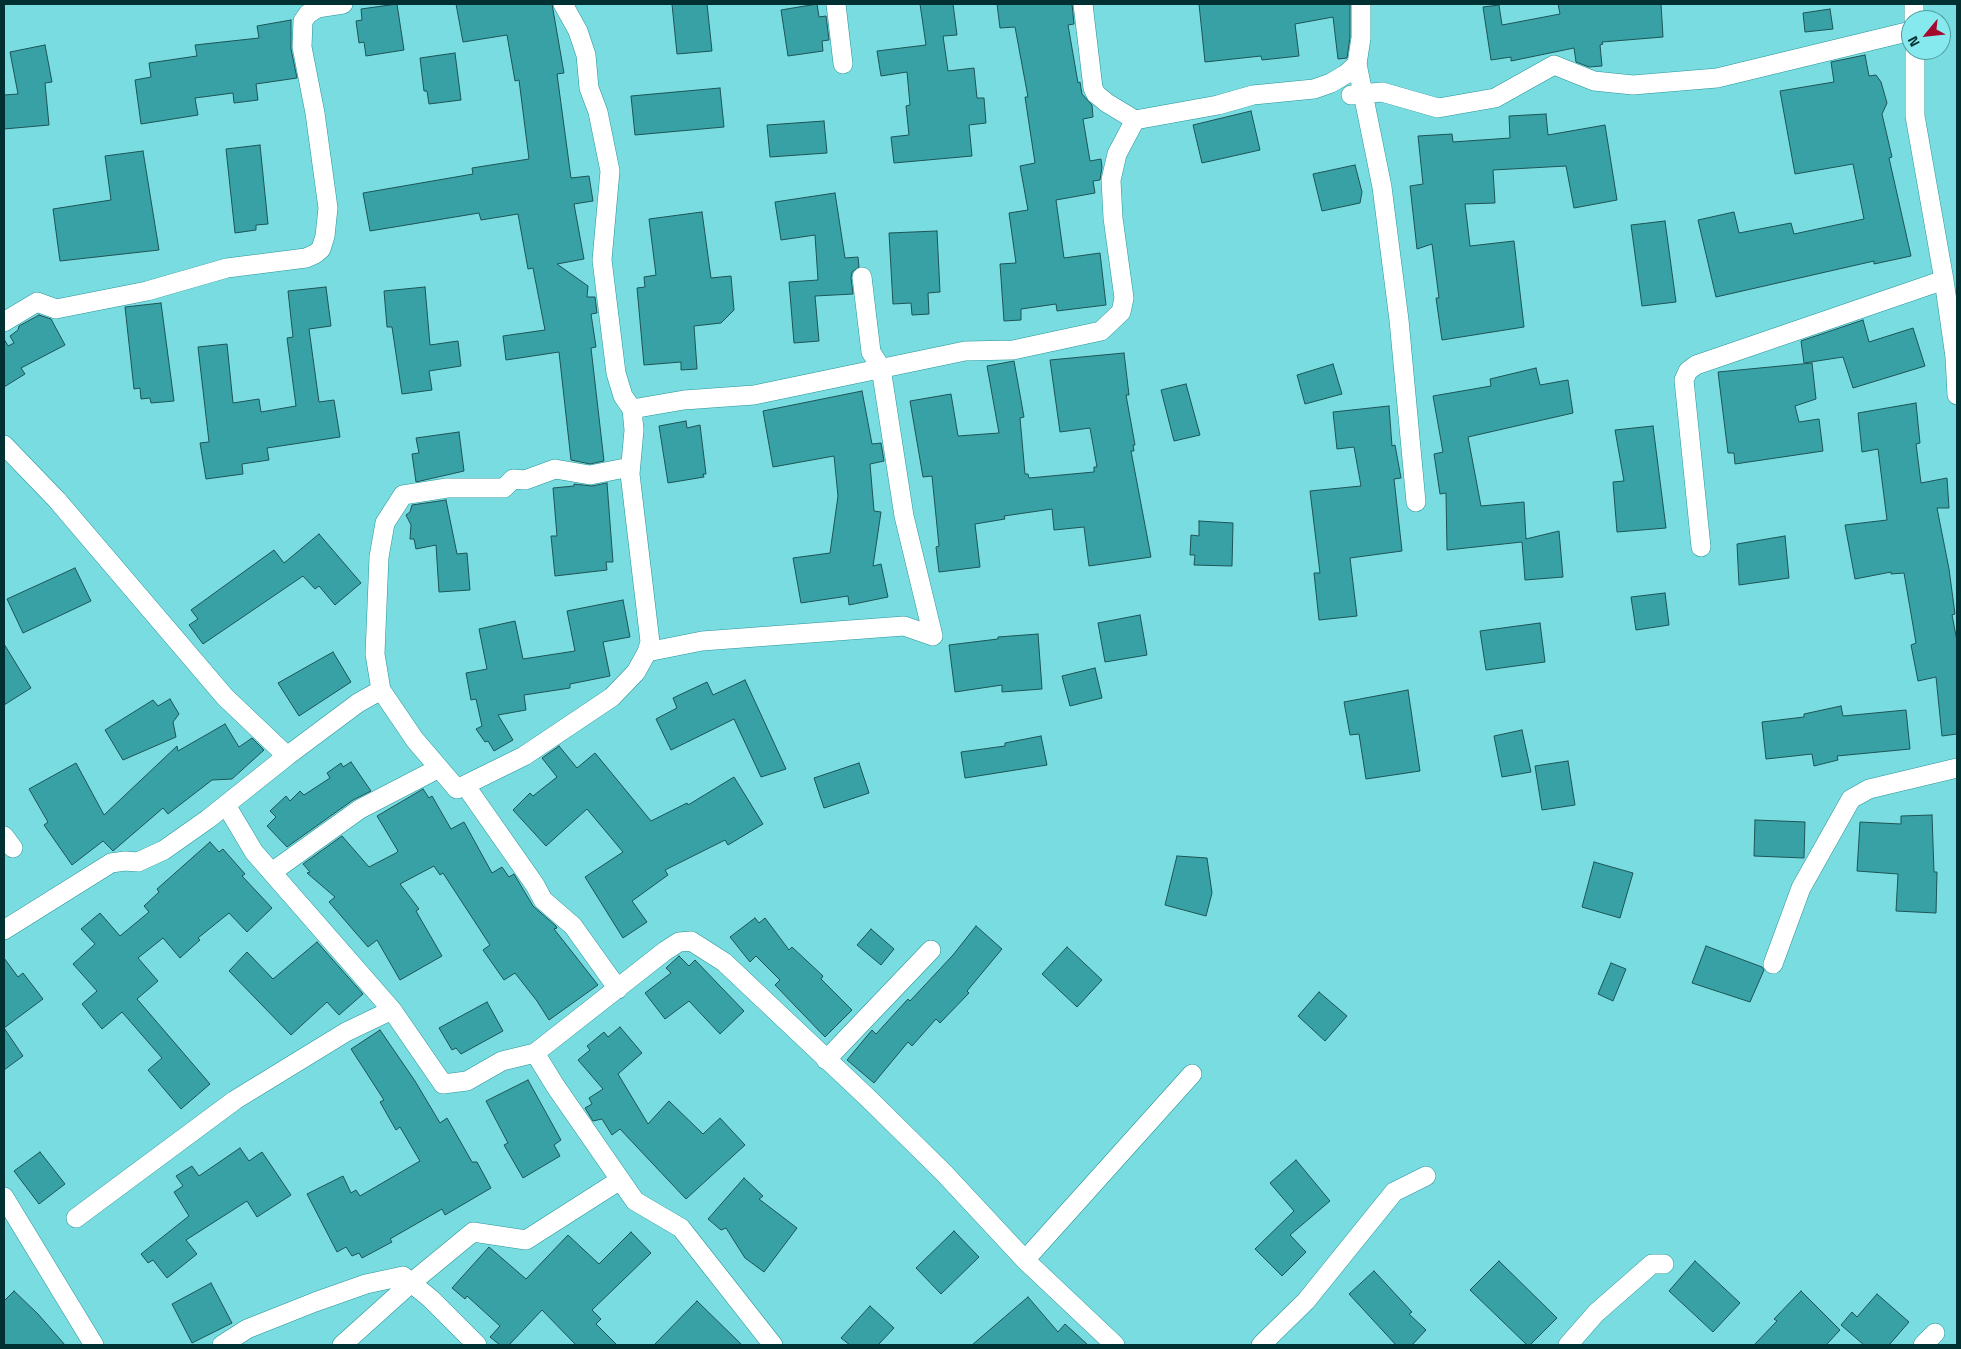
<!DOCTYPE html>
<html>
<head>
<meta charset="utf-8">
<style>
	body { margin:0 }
	#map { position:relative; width:1961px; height:1349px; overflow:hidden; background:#78dce0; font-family:"Titillium Web",sans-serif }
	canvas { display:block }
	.frame { position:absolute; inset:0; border:5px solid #013032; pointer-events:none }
	.north { position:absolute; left:1901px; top:10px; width:50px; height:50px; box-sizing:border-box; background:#86e9ed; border:1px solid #519fa2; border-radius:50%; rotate:242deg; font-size:14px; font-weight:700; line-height:20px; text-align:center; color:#013032 }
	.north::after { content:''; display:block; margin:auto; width:18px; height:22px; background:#a5092d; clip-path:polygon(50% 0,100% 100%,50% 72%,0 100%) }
</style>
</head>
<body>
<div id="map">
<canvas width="1961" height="1349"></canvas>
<div class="frame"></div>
<div class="north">N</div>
</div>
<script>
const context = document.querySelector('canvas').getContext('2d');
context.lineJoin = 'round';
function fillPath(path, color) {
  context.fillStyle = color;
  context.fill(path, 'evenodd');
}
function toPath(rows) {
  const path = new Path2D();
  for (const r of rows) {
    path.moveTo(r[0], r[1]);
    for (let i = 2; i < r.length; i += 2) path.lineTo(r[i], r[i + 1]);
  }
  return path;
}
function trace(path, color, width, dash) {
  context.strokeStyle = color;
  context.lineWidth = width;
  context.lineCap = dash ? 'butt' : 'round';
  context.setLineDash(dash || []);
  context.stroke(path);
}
const building = toPath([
	[397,4,404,50,366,56,364,42,359,43,356,21,362,20,361,9,397,4],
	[456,4,552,4,564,73,557,74,571,178,589,176,593,201,574,204,584,259,557,264,588,286,587,297,595,297,597,313,591,314,596,347,591,348,604,461,590,464,571,460,559,352,506,360,503,336,545,330,533,268,528,269,518,214,481,220,479,213,370,231,363,193,473,174,472,168,529,159,519,80,515,81,507,35,463,42,456,4],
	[672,4,707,4,712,51,677,54,672,4],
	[817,4,819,17,826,16,829,40,822,41,823,51,788,56,781,10,817,4],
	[920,4,953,4,957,35,943,36,948,71,974,68,977,98,984,98,986,123,969,125,972,156,894,163,891,137,909,135,906,106,910,105,907,72,881,76,877,51,926,45,920,4],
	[997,4,1072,4,1074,24,1068,25,1078,83,1080,82,1082,94,1092,105,1093,117,1083,119,1090,161,1101,159,1102,167,1100,180,1093,181,1095,193,1056,200,1064,258,1100,253,1106,305,1057,311,1056,304,1021,309,1021,320,1004,321,1000,264,1016,263,1009,213,1028,210,1020,166,1035,163,1025,97,1028,97,1015,27,1000,28,997,4],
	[1199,4,1350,4,1350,37,1347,58,1338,59,1333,17,1295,24,1299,56,1262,60,1261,56,1205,62,1199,4],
	[1558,4,1661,4,1663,37,1602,42,1603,44,1600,45,1602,66,1589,67,1576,62,1574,48,1511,61,1511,57,1491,60,1483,7,1499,5,1502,25,1560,14,1558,4],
	[1830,9,1833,29,1805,32,1803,13,1830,9],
	[291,20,291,49,297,78,256,84,258,100,234,103,233,93,195,98,198,115,141,124,135,80,151,77,149,63,197,56,195,45,259,38,257,26,291,20],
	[45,45,52,82,45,83,49,125,4,129,4,95,18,94,10,52,45,45],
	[455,53,461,100,429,104,427,91,424,91,420,58,455,53],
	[1865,55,1869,76,1876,75,1881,82,1887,103,1882,114,1892,157,1889,158,1911,256,1874,264,1874,261,1716,297,1698,220,1734,212,1739,233,1791,223,1794,234,1864,219,1853,164,1795,174,1780,91,1834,82,1831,62,1865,55],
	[720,88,724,127,635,135,631,96,720,88],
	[1251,111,1260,150,1202,163,1193,125,1251,111],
	[1546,114,1548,135,1605,125,1617,200,1574,208,1566,166,1493,170,1495,203,1465,204,1470,246,1514,241,1524,327,1442,340,1436,298,1439,298,1432,244,1417,249,1410,186,1423,184,1418,136,1452,134,1453,142,1510,138,1509,116,1546,114],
	[824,121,827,153,770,157,767,125,824,121],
	[260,145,268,224,256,225,256,230,235,233,226,149,260,145],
	[143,151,159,250,60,261,53,209,111,200,105,156,143,151],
	[1355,165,1362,192,1360,203,1322,211,1313,174,1355,165],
	[835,193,845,258,858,257,859,267,852,272,851,278,853,294,815,296,819,341,794,343,789,282,818,280,815,235,781,240,775,202,835,193],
	[702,212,711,278,731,276,734,310,721,323,694,326,697,369,681,370,681,362,644,365,637,288,645,287,644,277,656,275,649,219,702,212],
	[1665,221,1676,302,1642,306,1631,225,1665,221],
	[937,231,940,292,928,293,929,314,912,315,911,303,893,304,889,233,937,231],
	[326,287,331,326,309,329,319,402,334,400,340,437,267,448,269,460,242,464,243,474,206,479,200,443,209,442,198,347,227,344,233,403,259,399,261,412,296,406,287,338,293,337,288,291,326,287],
	[425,287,430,345,458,341,461,366,429,371,432,390,402,394,392,327,387,327,384,291,425,287],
	[161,303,174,401,151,403,150,398,141,399,140,388,134,389,125,307,161,303],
	[39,315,51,319,65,345,21,368,25,374,4,387,4,339,8,346,14,343,10,336,18,330,19,326,39,315],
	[1863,320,1869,342,1913,328,1925,366,1853,388,1843,357,1804,363,1801,341,1863,320],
	[1124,353,1129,395,1126,395,1135,445,1133,445,1134,451,1131,451,1151,557,1089,566,1084,527,1054,530,1052,509,1004,516,1005,519,975,524,980,567,939,572,936,547,939,546,932,476,923,477,910,401,951,394,958,436,999,433,987,366,1014,361,1024,417,1020,418,1025,474,1028,474,1029,478,1094,472,1094,467,1097,467,1090,428,1060,432,1050,360,1124,353],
	[1812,363,1816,399,1795,406,1799,422,1819,419,1823,451,1735,464,1734,453,1728,453,1718,372,1812,363],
	[1333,364,1342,394,1305,404,1297,375,1333,364],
	[1536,368,1540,385,1568,380,1573,413,1468,437,1481,506,1524,502,1526,539,1559,531,1563,577,1525,580,1522,542,1447,550,1446,493,1440,494,1434,454,1443,452,1433,396,1491,386,1490,379,1536,368],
	[1186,384,1200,435,1174,441,1161,390,1186,384],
	[862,391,872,444,881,443,884,461,870,464,874,511,881,512,873,566,881,564,888,597,849,605,848,596,801,603,793,558,830,553,838,496,834,456,773,467,763,411,862,391],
	[1916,403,1920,443,1916,444,1921,483,1947,478,1949,508,1937,508,1949,569,1955,614,1952,615,1957,641,1957,734,1942,736,1936,677,1918,681,1911,645,1916,643,1904,573,1891,574,1891,572,1855,579,1845,525,1887,520,1878,449,1862,452,1858,413,1916,403],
	[1389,406,1392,446,1395,445,1401,478,1394,479,1402,551,1350,558,1357,616,1319,620,1314,573,1320,573,1310,491,1361,486,1354,447,1337,449,1333,412,1389,406],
	[686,421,687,428,700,425,706,474,703,474,704,477,668,483,659,426,686,421],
	[1653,426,1666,528,1617,532,1613,482,1624,481,1615,430,1653,426],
	[459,432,464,471,416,482,412,454,419,453,416,438,459,432],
	[607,483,613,562,606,562,607,570,555,576,551,536,557,536,553,488,574,486,574,484,592,486,607,483],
	[446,500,457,554,467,553,470,590,439,592,436,545,416,549,414,539,410,539,411,525,406,515,410,512,412,505,446,500],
	[1199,521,1233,523,1232,566,1194,565,1195,555,1190,555,1191,535,1199,536,1199,521],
	[319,534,361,583,335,605,319,586,315,589,303,576,203,644,189,625,198,619,191,610,274,550,284,563,319,534],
	[1785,536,1789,578,1739,585,1737,544,1785,536],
	[75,568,91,601,23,633,7,599,75,568],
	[1665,593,1669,625,1636,630,1631,597,1665,593],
	[623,600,630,637,603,642,610,676,570,684,570,688,524,695,526,710,498,715,513,740,494,751,488,741,485,742,476,729,482,726,476,699,471,700,466,673,487,669,479,629,515,621,523,659,575,651,567,611,623,600],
	[1140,615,1147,655,1105,662,1098,623,1140,615],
	[1540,623,1545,662,1486,670,1480,631,1540,623],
	[1038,634,1042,689,1002,692,1002,685,955,692,949,645,998,639,998,637,1038,634],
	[4,644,31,688,4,705,4,644],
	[333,652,351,682,299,716,278,683,333,652],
	[1095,668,1102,698,1070,706,1062,676,1095,668],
	[745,680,786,769,761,777,734,719,671,750,656,719,677,708,673,698,707,682,713,695,745,680],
	[1408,690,1420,771,1366,779,1359,734,1350,735,1344,702,1408,690],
	[170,699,179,714,173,722,176,737,123,760,105,730,153,700,158,706,170,699],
	[1841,706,1843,716,1906,710,1910,749,1837,756,1838,760,1814,766,1812,754,1766,759,1762,722,1804,717,1804,714,1841,706],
	[225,724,239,747,252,738,264,750,232,779,212,780,168,814,163,808,113,851,103,841,72,865,44,825,48,822,29,789,76,763,104,815,177,746,178,751,225,724],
	[1522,730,1531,772,1502,777,1494,736,1522,730],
	[1041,736,1047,765,965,778,961,752,1005,746,1005,743,1041,736],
	[559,746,577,768,595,753,651,821,687,803,688,805,734,777,763,824,728,845,725,840,665,870,668,875,632,901,647,922,623,938,585,877,623,852,587,809,546,846,513,810,530,793,533,796,557,777,542,758,559,746],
	[1568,761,1575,805,1542,810,1535,766,1568,761],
	[351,762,371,791,353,800,287,847,267,826,276,817,270,811,286,796,290,801,300,791,304,795,330,778,327,773,341,763,343,767,351,762],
	[859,763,869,793,824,808,814,778,859,763],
	[423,789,429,798,432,796,451,829,464,822,492,873,502,867,509,877,514,874,533,906,556,926,557,928,554,929,598,985,549,1020,537,1001,515,973,504,980,483,950,490,945,443,873,440,875,434,866,400,884,419,909,416,911,442,956,400,980,377,940,368,947,329,902,335,897,307,873,310,872,303,864,342,836,369,867,396,853,398,851,377,816,423,789],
	[1932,815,1934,872,1937,872,1936,913,1896,911,1898,874,1857,871,1860,822,1901,824,1901,816,1932,815],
	[1755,820,1805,822,1804,858,1754,856,1755,820],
	[210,842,219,852,223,849,245,874,242,876,272,908,247,932,229,913,198,938,200,940,180,958,163,938,138,958,158,981,137,999,210,1084,181,1109,148,1070,162,1058,122,1012,102,1029,82,1004,97,991,73,964,95,944,81,929,100,913,120,936,149,912,144,906,159,892,157,889,210,842],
	[1177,856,1207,858,1212,893,1206,916,1165,905,1177,856],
	[1594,862,1633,873,1620,918,1582,907,1594,862],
	[755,918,759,923,765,918,789,950,792,947,823,976,821,979,852,1010,825,1037,775,985,780,980,756,956,750,962,730,937,755,918],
	[976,926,1002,949,967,991,969,993,940,1023,936,1019,912,1046,908,1042,874,1083,847,1060,872,1030,876,1034,908,999,910,1001,953,955,976,926],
	[871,929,894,949,881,965,857,945,871,929],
	[317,942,363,994,339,1015,327,1002,291,1035,229,971,247,952,273,979,317,942],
	[1706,946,1762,967,1764,970,1750,1002,1692,983,1706,946],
	[1067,947,1102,980,1077,1007,1042,974,1067,947],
	[679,956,689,966,695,960,744,1011,720,1034,689,1001,665,1019,645,993,671,973,666,968,679,956],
	[4,958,18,977,23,973,43,999,4,1028,23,1056,4,1070,4,958],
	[1611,963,1626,969,1613,1001,1598,994,1611,963],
	[1319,992,1347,1016,1325,1041,1298,1016,1319,992],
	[487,1002,503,1031,461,1054,456,1048,452,1050,439,1028,487,1002],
	[620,1027,642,1053,618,1074,648,1124,669,1101,703,1134,720,1118,745,1145,686,1199,620,1129,612,1135,602,1119,593,1121,585,1108,592,1104,589,1098,603,1089,578,1060,590,1050,587,1046,604,1032,608,1037,620,1027],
	[380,1030,415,1081,440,1123,447,1118,472,1162,477,1162,491,1188,445,1215,442,1209,390,1239,392,1242,362,1258,359,1253,352,1256,346,1247,337,1252,307,1194,343,1176,351,1193,356,1190,360,1196,420,1161,400,1127,396,1130,380,1102,384,1100,351,1049,380,1030],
	[528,1080,561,1140,554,1145,560,1156,523,1178,504,1145,508,1143,486,1101,528,1080],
	[240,1148,249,1161,262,1152,291,1195,257,1217,247,1201,186,1240,197,1254,167,1278,153,1260,148,1263,141,1254,189,1216,174,1192,183,1186,176,1176,192,1166,199,1176,240,1148],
	[40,1152,65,1184,39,1204,14,1171,40,1152],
	[1296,1160,1330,1201,1290,1235,1306,1252,1282,1276,1255,1249,1294,1211,1270,1183,1296,1160],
	[744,1178,763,1196,759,1199,797,1228,764,1272,745,1258,726,1228,721,1230,708,1219,744,1178],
	[954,1231,979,1257,941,1294,916,1268,954,1231],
	[631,1232,651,1253,592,1310,601,1319,596,1324,617,1345,576,1345,542,1310,509,1345,500,1345,490,1337,500,1326,467,1296,465,1299,452,1288,489,1247,526,1279,568,1235,599,1264,631,1232],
	[1499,1261,1557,1318,1530,1345,1527,1345,1470,1290,1499,1261],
	[1695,1261,1740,1303,1713,1332,1669,1291,1695,1261],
	[1374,1271,1412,1312,1409,1314,1426,1330,1412,1345,1396,1345,1349,1294,1374,1271],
	[211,1283,232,1323,192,1343,172,1304,211,1283],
	[14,1291,38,1314,65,1345,4,1345,4,1301,14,1291],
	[1801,1291,1840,1330,1826,1345,1754,1345,1777,1321,1774,1319,1801,1291],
	[1877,1294,1909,1322,1889,1345,1864,1345,1841,1325,1852,1312,1857,1317,1877,1294],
	[1028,1297,1058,1332,1065,1324,1088,1345,972,1345,1028,1297],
	[697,1301,742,1345,654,1345,697,1301],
	[870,1306,894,1328,878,1345,850,1345,841,1338,870,1306]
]);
const street = toPath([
	[836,4,843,64],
	[1083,4,1093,88,1096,94,1107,103,1135,120,1218,105,1253,95,1314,89,1331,83,1346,74,1357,64],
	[1361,4,1361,38,1357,64,1382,187,1399,320,1416,502],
	[1914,4,1914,20],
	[1915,50,1915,116,1944,280,1955,357,1957,395],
	[1351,95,1382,92,1438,108,1495,98,1554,65,1594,81,1633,85,1717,78,1911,31],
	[4,322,37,302,56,309,147,291,227,268,306,258,315,254,321,249,325,236,328,208,315,113,302,47,303,21,308,14,317,8,343,4],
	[632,409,684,400,754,395,965,351,1013,350,1101,331,1121,312,1124,298,1113,218,1111,180,1117,154,1135,120],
	[4,445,57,500,225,697,287,756,358,703,381,690,375,654,379,557,385,523,403,495,447,488,504,488,513,479,525,480,555,469,590,475,630,467],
	[1701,547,1684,380,1688,371,1696,365,1944,280],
	[647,652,702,641,904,626,933,636,904,516,881,368,871,352,862,277],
	[381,690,415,740,457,789,524,756,612,697,636,672,647,652,650,642,630,474,634,430,632,409,623,396,616,373,602,260,610,171,598,112,589,88,586,55,578,31,563,4],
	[465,785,535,885,543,900,573,926,618,989],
	[226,805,254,852,392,1010],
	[4,836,13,848],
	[272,872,360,809,439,768],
	[4,930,111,863,125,861,138,862,164,850,208,819,287,756],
	[1773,964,1801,888,1851,799,1869,789,1957,768],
	[826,1060,931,950],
	[4,1197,94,1345],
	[76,1218,235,1100,346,1032,392,1010,443,1084,467,1081,502,1061,535,1053],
	[1025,1260,1192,1074],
	[222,1345,247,1329,315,1302,366,1284,403,1276,431,1299,477,1345],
	[342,1345,411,1283,473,1232,526,1240,620,1180],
	[773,1345,681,1228,635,1201,556,1087,535,1053,665,951,679,942,691,941,724,962,869,1099,944,1173,1025,1260,1115,1345],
	[1261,1345,1306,1301,1394,1192,1426,1176],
	[1568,1345,1596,1313,1652,1264,1664,1264],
	[1923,1345,1935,1333]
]);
fillPath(building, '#38a1a5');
trace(building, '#1e5456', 1);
trace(street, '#289599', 20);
trace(street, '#fff', 19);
</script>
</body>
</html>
